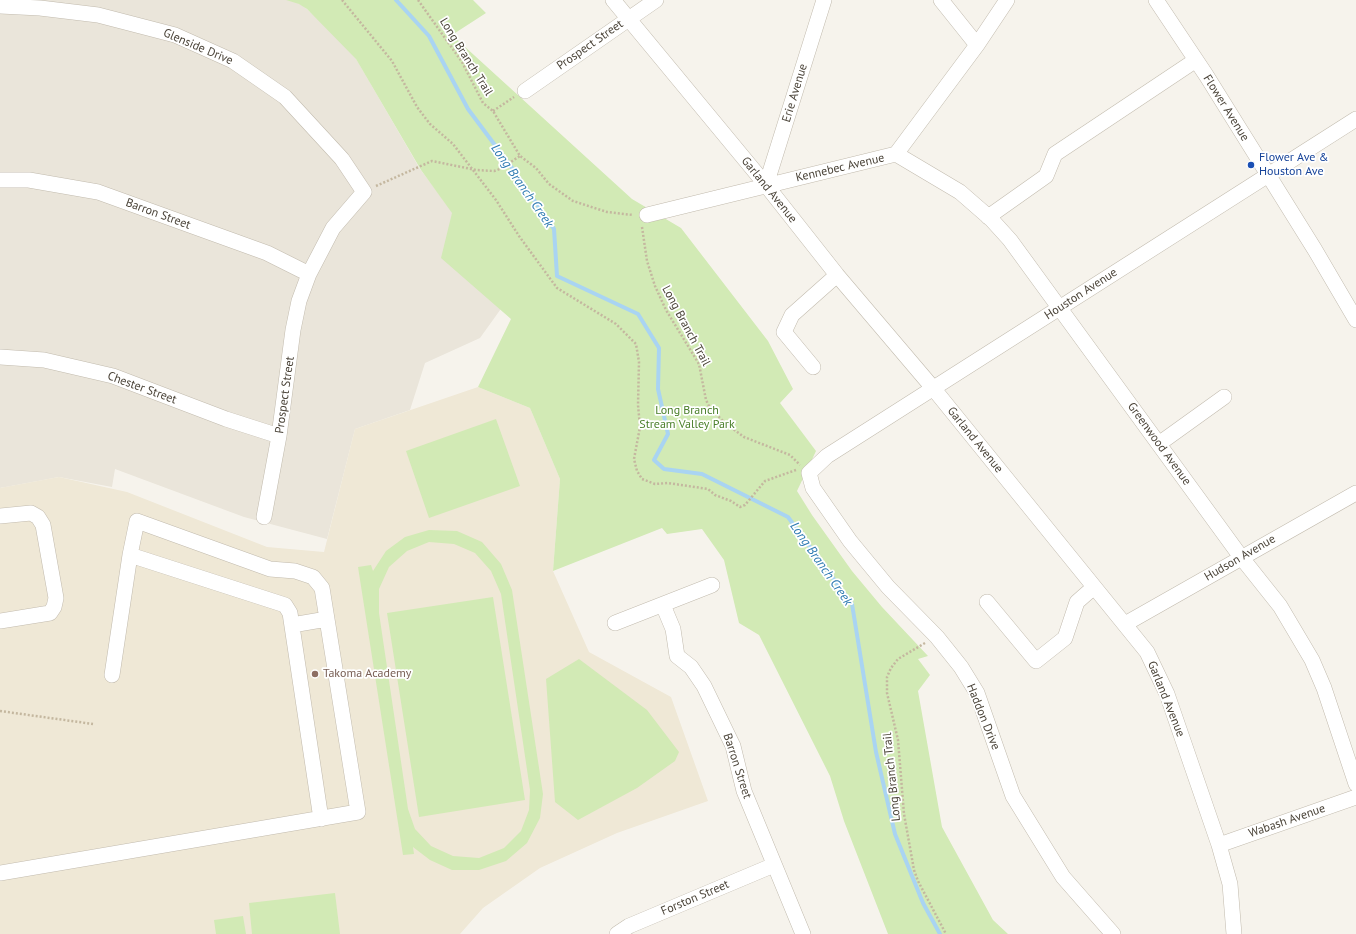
<!DOCTYPE html>
<html>
<head>
<meta charset="utf-8">
<style>
	body { margin:0 }
	canvas { display:block; background:#f6f3ec }
</style>
</head>
<body>
<canvas width="1356" height="934"></canvas>
<script>
const context = document.querySelector('canvas').getContext('2d');
context.lineJoin = 'round';
function fillPath(path, color) {
  context.fillStyle = color;
  context.fill(path, 'evenodd');
}
function toPath(rows) {
  const path = new Path2D();
  for (const r of rows) {
    path.moveTo(r[0], r[1]);
    for (let i = 2; i < r.length; i += 2) path.lineTo(r[i], r[i + 1]);
  }
  return path;
}
function trace(path, color, width, dash) {
  context.strokeStyle = color;
  context.lineWidth = width;
  context.lineCap = dash ? 'butt' : 'round';
  context.setLineDash(dash || []);
  context.stroke(path);
}
function write(font, color, halo, rows, align = 'center') {
  context.font = font + ' "PT Sans",sans-serif';
  context.lineWidth = 3.5;
  context.setLineDash([]);
  context.textBaseline = 'middle';
  context.strokeStyle = halo;
  context.fillStyle = color;
  for (const [text, x, y, turn = 0] of rows) {
    context.save();
    context.translate(x, y);
    context.rotate((+turn || 0) * Math.PI / 180);
    context.textAlign = isNaN(turn) ? turn : align;
    if (halo) context.strokeText(text, 0, 0);
    context.fillText(text, 0, 0);
    context.restore();
  }
}
const residential = toPath([
	[0,0,292,0,302,5,334,33,355,57,420,169,513,292,480,338,425,363,410,410,355,429,327,539,244,517,115,469,112,487,59,477,0,488]
]);
const education = toPath([
	[478,387,530,408,560,479,553,571,589,652,671,697,708,801,617,833,540,868,483,908,460,934,0,934,0,488,59,477,127,492,267,547,324,552,355,429]
]);
const green = toPath([
	[286,0,473,0,486,13,452,35,632,199,681,228,768,341,793,389,780,403,816,451,797,491,812,515,852,571,882,607,928,656,918,659,930,675,918,691,942,827,993,920,1008,934,888,934,844,821,830,776,759,635,739,623,724,560,702,529,667,534,662,528,553,571,560,479,530,408,478,387,511,319,441,258,452,213,421,170,356,59,307,9,299,4],
	[496,419,520,486,429,518,406,451],
	[429,530,457,531,482,542,501,564,512,590,543,794,540,818,527,843,506,861,479,870,452,870,430,860,413,847,414,854,403,855,358,567,371,565,373,571,386,551,405,537],
	[429,542,454,544,475,553,491,571,501,594,530,790,529,810,521,831,504,848,479,858,453,856,431,846,415,829,408,809,379,613,379,589,389,567,407,551],
	[493,597,525,800,419,817,387,613],
	[579,659,647,710,679,752,675,761,637,788,578,820,555,802,546,679],
	[335,893,340,934,252,934,249,903],
	[243,916,246,934,216,934,214,920]
]);
const stream = toPath([
	[396,0,429,36,468,109,512,168,554,229,557,276,638,314,659,348,658,389,668,434,654,460,664,469,702,474,788,517,852,604,876,752,895,834,923,903,940,934]
]);
const path = toPath([
	[342,0,392,61,417,107,430,124,453,144,496,200,519,236,557,288,616,324,636,344,639,362,638,405,640,427,634,459,637,471,642,479,655,484,668,483,708,489,715,495,731,501,740,507,745,505,765,481,796,470],
	[418,0,462,62,483,103,493,111,520,156,536,168,549,184,573,201,607,212,633,215],
	[493,111,514,97],
	[376,186,432,161,476,170,494,171,500,169,520,156],
	[642,227,647,261,655,286,666,310,699,364,706,400,710,408,725,423,744,437,790,455,800,465],
	[925,643,898,659,891,668,887,677,887,693,898,740,904,814,914,870,918,881,946,934],
	[0,711,93,724]
]);
const minor = toPath([
	[613,0,766,185,837,275,933,388,1147,652,1167,694,1219,845,1230,884,1234,934],
	[941,0,977,45],
	[1156,0,1206,75,1315,250,1356,320],
	[0,6,40,8,98,15,175,35,233,61,285,97,342,159,364,192,333,228,309,274,299,301,293,330,279,436,264,517],
	[525,91,656,0],
	[896,154,960,192,991,219,1010,240,1241,557,1280,606,1312,660,1324,688,1356,784],
	[0,180,29,180,98,192,267,253,309,274],
	[766,185,824,0],
	[647,215,896,154,977,45,1007,0],
	[988,217,1046,176,1055,154,1196,60],
	[0,357,44,360,113,376,226,419,279,436],
	[813,367,784,332,792,315,837,275],
	[1160,443,1224,397],
	[0,516,31,513,38,517,43,525,56,598,54,607,50,613,0,621],
	[130,555,285,605,290,613,321,819],
	[987,602,1036,661,1065,638,1077,602,1094,587],
	[663,605,673,629,677,656,691,667,704,686,733,746,744,791,803,934],
	[615,623,712,585],
	[1125,624,1356,493],
	[292,625,327,619],
	[1219,845,1356,797],
	[0,873,358,812,322,588,313,577,295,571,270,569,137,521,130,555,112,675],
	[617,934,629,926,774,865],
	[1113,934,1063,877,1013,796,977,693,961,667,937,637,888,587,850,541,813,488,809,473,827,456,1356,119]
]);
const markers = [
	[1251,165,4,"#1a4fb4"],
	[315,674,4,"#8d6e63"]
];
const streetNames = [
	["Prospect Street",590,45,-35],
	["Glenside Drive",198,47,23],
	["Long Branch Trail",466,57,58],
	["Erie Avenue",795,93,-73],
	["Flower Avenue",1226,108,58],
	["Kennebec Avenue",840,168,-13],
	["Garland Avenue",769,190,51],
	["Barron Street",158,214,20],
	["Houston Avenue",1081,294,-33],
	["Long Branch Trail",686,326,62],
	["Chester Street",142,388,20],
	["Prospect Street",285,395,-82],
	["Garland Avenue",975,440,51],
	["Greenwood Avenue",1159,444,54],
	["Hudson Avenue",1240,558,-30],
	["Garland Avenue",1166,699,68],
	["Haddon Drive",983,717,68],
	["Barron Street",737,766,72],
	["Long Branch Trail",892,777,-96],
	["Wabash Avenue",1287,821,-19],
	["Forston Street",695,898,-23]
];
const transitNames = [
	["Flower Ave &",1259,158],
	["Houston Ave",1259,172]
];
const parkNames = [
	["Long Branch",687,411],
	["Stream Valley Park",687,425]
];
const educationNames = [
	["Takoma Academy",323,674]
];
const waterNames = [
	["Long Branch Creek",522,186,55],
	["Long Branch Creek",821,564,55]
];
fillPath(residential, '#eae5da');
fillPath(education, '#efe8d6');
fillPath(green, '#d2eab5');
trace(stream, '#a9d4f2', 4);
trace(minor, '#c2bbae', 16);
trace(path, '#c4b79f', 2.5, [2, 2]);
trace(minor, '#fff', 15);
for (const [x, y, r, color] of markers) {
  const dot = new Path2D();
  dot.arc(x, y, r, 0, 2 * Math.PI);
  context.fillStyle = color;
  context.fill(dot);
  trace(dot, '#fff', 1.5);
}
write('12px', '#4b4439', '#fff', streetNames);
write('12px', '#164399', '#fff', transitNames, 'left');
write('12px', '#4a7f2a', '#fff', parkNames);
write('12px', '#785e54', '#fff', educationNames, 'left');
write('italic 13px', '#2e7ab2', '#fff', waterNames);
</script>
</body>
</html>
